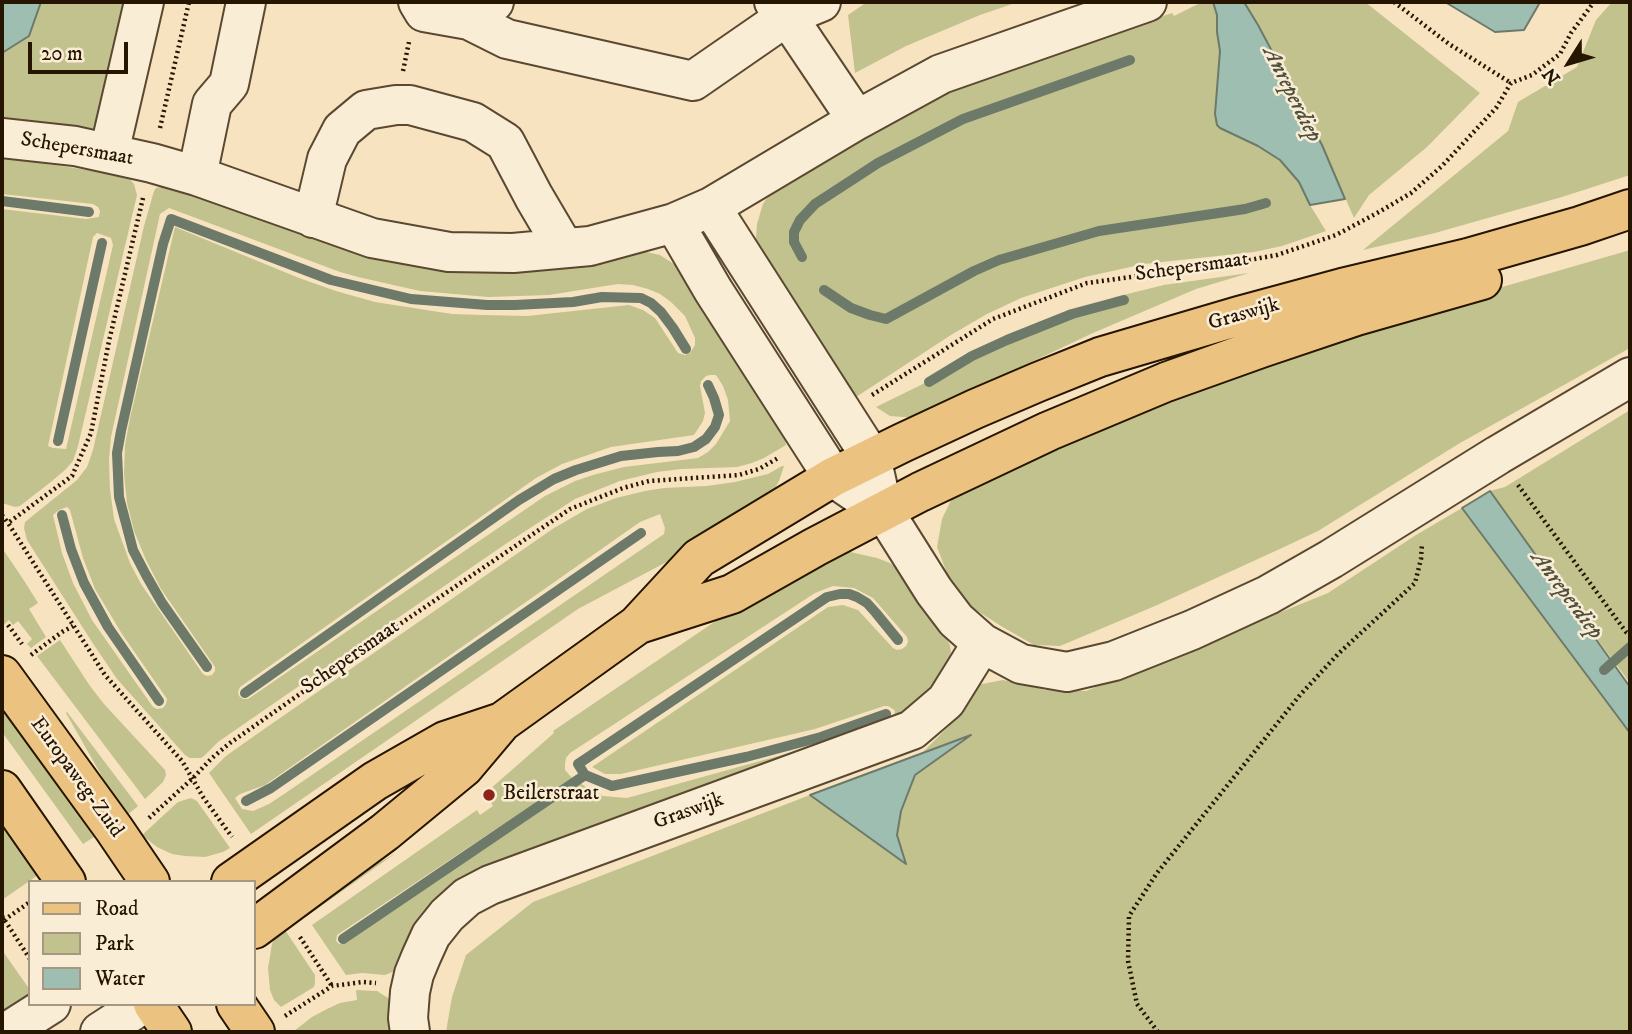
<!DOCTYPE html>
<html>
<head>
<meta charset="utf-8">
<style>
	body { margin:0 }
	#map { position:relative; width:1632px; height:1034px; overflow:hidden; background:#f7e3c0; font-family:"IM FELL DW Pica",serif }
	canvas { display:block }
	.frame { position:absolute; inset:0; border:4px solid #261501; pointer-events:none }
	.legend { position:absolute; left:28px; top:880px; width:228px; height:126px; box-sizing:border-box; background:#faedd6; border:2px solid #a59781; margin:0; padding:9px 12px; list-style:none; font-size:21px; color:#261501 }
	.legend li { display:flex; align-items:center; gap:14px; height:35px }
	.legend b { width:35px; border:2px solid #a59781 }
	.north { position:absolute; left:1534px; top:28px; width:70px; height:70px; -webkit-text-stroke:5px #faedd6; paint-order:stroke; rotate:233deg; font-size:19px; font-weight:700; line-height:28px; text-align:center; color:#261501 }
	.north::after { content:''; display:block; margin:auto; width:24px; height:32px; background:#261501; clip-path:polygon(50% 0,100% 100%,50% 72%,0 100%) }
	.scale { position:absolute; left:28px; top:42px; width:100px; height:32px; box-sizing:border-box; border:4px solid #261501; border-top:0; padding-left:9px; font-size:21px; line-height:24px; white-space:nowrap; color:#261501; -webkit-text-stroke:5px #faedd6; paint-order:stroke }
</style>
</head>
<body>
<div id="map">
<canvas width="1632" height="1034"></canvas>
<div class="frame"></div>
<ul class="legend">
<li><b style="height:9px;background:#ecc280"></b>Road</li>
<li><b style="height:19px;background:#c2c28e"></b>Park</li>
<li><b style="height:19px;background:#9dbeb0"></b>Water</li>
</ul>
<div class="north">N</div>
<div class="scale">20 m</div>
</div>
<script>
const context = document.querySelector('canvas').getContext('2d');
context.lineJoin = 'round';
function fillPath(path, color) {
  context.fillStyle = color;
  context.fill(path, 'evenodd');
}
function toPath(rows) {
  const path = new Path2D();
  for (const r of rows) {
    path.moveTo(r[0], r[1]);
    for (let i = 2; i < r.length; i += 2) path.lineTo(r[i], r[i + 1]);
  }
  return path;
}
function trace(path, color, width, dash) {
  context.strokeStyle = color;
  context.lineWidth = width;
  context.lineCap = dash ? 'butt' : 'round';
  context.setLineDash(dash || []);
  context.stroke(path);
}
function write(font, color, halo, rows, align = 'center') {
  context.font = font + ' "IM FELL DW Pica",serif';
  context.lineWidth = 5;
  context.setLineDash([]);
  context.textBaseline = 'middle';
  context.strokeStyle = halo;
  context.fillStyle = color;
  for (const [text, x, y, turn = 0] of rows) {
    context.save();
    context.translate(x, y);
    context.rotate((+turn || 0) * Math.PI / 180);
    context.textAlign = isNaN(turn) ? turn : align;
    if (halo) context.strokeText(text, 0, 0);
    context.fillText(text, 0, 0);
    context.restore();
  }
}
const green = toPath([
	[41,2,126,2,99,129,2,119,2,53,29,36],
	[867,2,1018,2,980,15,906,46,855,73,848,15],
	[1202,2,1213,2,1217,15,1217,32,1220,51,1215,114,1220,128,1269,152,1287,166,1299,182,1310,205,1326,231,1282,246,1254,252,1144,264,1085,277,1021,298,987,314,951,335,856,397,852,395,760,253,756,238,757,224,763,204,769,195,777,187,786,181,949,91,993,74,1081,45,1172,13,1174,16],
	[1244,2,1365,2,1480,93,1427,147,1369,195,1354,218,1322,145,1258,26],
	[1612,2,1630,2,1630,175,1562,197,1435,233,1363,250,1508,131,1518,102,1577,67,1596,20],
	[2,157,127,176,134,184,137,195,78,446,73,461,65,470,52,481,20,506,15,507,2,503,2,209,86,219,99,217,100,211,98,207,93,204,2,194],
	[97,233,111,238,113,245,66,449,53,448,48,446,93,237],
	[166,186,196,195,336,243,642,251,660,255,680,268,784,435,786,445,764,458,752,463,737,467,681,469,657,472,620,481,575,499,507,543,325,668,218,742,204,756,201,758,190,758,185,755,117,679,92,642,27,540,24,528,25,522,77,480,87,467,93,450,144,226,154,191,156,188],
	[169,208,340,272,358,277,420,291,488,297,549,295,618,284,633,285,648,289,660,294,671,302,685,316,695,338,695,345,690,353,685,355,678,353,655,318,643,310,629,305,527,316,484,315,452,314,375,302,336,291,299,278,175,227,130,418,125,445,124,474,127,503,134,531,146,560,161,589,215,667,215,671,212,675,207,676,203,674,141,584,130,563,114,519,110,489,109,460,111,437,160,214],
	[710,375,716,375,723,386,728,400,730,421,716,444,708,452,698,458,624,467,593,475,575,481,545,496,248,699,243,699,239,696,238,692,240,687,536,478,562,464,611,447,694,435,703,421,705,413,700,386,701,381,706,376],
	[67,507,70,510,83,558,95,589,122,634,167,699,166,704,163,708,157,709,153,707,92,620,73,583,62,553,53,515,59,510],
	[1630,250,1630,348,1460,443,1318,531,1282,548,1155,606,1060,646,1034,645,1001,626,973,608,948,576,937,547,942,519,953,496,975,474,1333,336],
	[1249,273,1196,289,1093,333,970,391,917,418,890,416,876,407,1037,328,1115,297,1164,285],
	[1630,410,1630,683,1565,596,1490,491,1505,487],
	[782,466,784,466,779,481,770,497,723,532,578,609,251,834,209,773,226,756,257,734,554,528,587,509,616,498,645,491,664,488,707,486,735,482,768,474],
	[660,514,665,528,664,534,287,792,269,804,253,811,242,809,235,798,240,794,265,785,640,522],
	[1462,508,1630,733,1630,1032,446,1032,452,997,466,955,533,902,810,795,905,863,897,835,901,811,915,775,968,736,923,752,963,712,977,685,1003,680,1045,690,1086,691,1328,593,1416,535],
	[2,548,25,582,38,603,29,609,46,637,31,648,27,644,32,639,18,621,13,625,9,620,2,626],
	[846,551,877,558,890,563,898,570,945,636,950,645,952,663,919,712,506,865,400,969,385,975,362,973,346,975,312,925,477,810,480,815,493,806,490,801,494,797,489,790,554,733,553,731,741,604],
	[833,586,854,588,873,598,907,637,908,642,906,646,902,649,897,650,893,648,858,610,843,605,828,607,592,767,605,774,621,774,815,729,884,706,888,706,893,709,895,711,894,717,832,741,627,798,603,796,592,791,580,783,344,944,339,944,336,941,337,935,568,781,572,778,565,770,565,764,566,758,570,753,815,593],
	[60,640,90,686,104,704,165,770,166,775,163,782,145,799,37,656],
	[2,704,94,837,83,844,2,732],
	[67,712,138,806,125,817,66,713],
	[191,798,197,801,230,848,223,852,205,857,185,856,172,854,157,847,142,835,178,802],
	[2,819,38,875,2,900],
	[396,853,307,916,302,909,304,906],
	[281,924,315,975,315,983,314,987,281,1007,274,1000,270,990,268,968,272,944],
	[2,950,30,990,30,1000,2,1019],
	[356,990,377,991,388,998,393,1004,397,1032,295,1032,294,1031,312,1017,327,1009,340,1003,357,1000]
]);
const water = toPath([
	[2,2,41,2,29,36,2,53,2,2],
	[1213,2,1244,2,1258,25,1322,145,1345,199,1310,205,1299,182,1280,160,1258,146,1220,128,1217,125,1215,114,1220,51,1217,32,1217,15,1213,2],
	[1445,2,1538,2,1539,4,1524,30,1495,32,1445,2],
	[1490,491,1630,687,1630,733,1462,508,1490,491],
	[971,735,915,775,901,811,897,835,906,864,810,795,971,735]
]);
const stream = toPath([
	[2,201,89,212],
	[802,257,794,242,794,232,800,220,815,204,878,163,963,119,1130,60],
	[824,290,851,308,870,315,886,319,974,271,999,260,1099,231,1245,209,1266,203],
	[929,382,972,356,1007,340,1072,314,1124,300],
	[58,441,102,243],
	[62,515,71,549,84,583,108,627,159,701],
	[207,667,162,603,146,575,133,550,119,497,117,453,121,431,163,244,171,219,331,280,411,299,487,305,515,305,573,302,602,297,641,298,651,303,661,312,673,328,686,349],
	[1604,670,1630,647],
	[245,693,519,500,554,479,576,470,621,456,658,452,678,451,694,447,706,439,715,427,719,415,714,398,708,385],
	[886,714,821,737,746,757,612,786,585,775,578,764,827,597,840,594,849,594,857,597,867,603,876,613,898,640],
	[246,801,271,788,641,533],
	[343,939,585,775]
]);
const path = toPath([
	[1394,2,1449,44,1511,83],
	[403,71,409,42],
	[160,128,189,2],
	[143,198,109,341,91,433,72,476,8,523,105,675,182,761,203,797,232,837],
	[872,395,993,319,1087,283,1233,263,1277,255,1336,235,1379,212,1411,193,1442,166,1496,108,1511,83,1532,75,1560,54,1571,33,1594,2],
	[1518,485,1626,632,1630,635],
	[2,515,8,523],
	[8,625,22,644],
	[31,655,62,632,73,626],
	[149,818,192,779,212,758,230,743,394,628,570,509,623,488,649,481,739,475,759,469,778,458],
	[2,916,30,959],
	[4,920,30,902],
	[300,937,332,986],
	[285,1016,332,986,363,982,376,983],
	[1158,1032,1137,1004,1128,961,1129,916,1157,873,1300,695,1338,654,1415,583,1421,559,1422,544]
]);
const minor = toPath([
	[418,2,424,12,469,20,494,2],
	[774,2,787,16,857,120],
	[469,20,507,39,693,81,787,16,821,2],
	[2,138,75,146,152,163,197,176,372,238,449,252,513,253,590,246,674,223,711,207,857,120,941,74,1147,2],
	[109,153,144,2],
	[197,176,212,104,229,84,246,2],
	[711,207,871,457,883,510,934,591,956,620,982,643,1021,664,1067,672,1114,661,1192,630,1268,595,1331,559,1498,455,1630,377],
	[313,218,327,159,342,130,366,110,396,105,410,105,473,122,505,142,534,197,564,248],
	[674,223,713,290,833,477,861,496],
	[7,1032,51,1004],
	[100,1032,143,1004],
	[410,1032,408,1018,410,992,414,974,421,957,431,935,447,915,467,897,490,885,912,730,946,701,982,643]
]);
const major = toPath([
	[639,624,732,594,815,547,920,492,1049,431,1166,382,1261,348,1356,316,1482,280],
	[2,675,114,829,150,882],
	[2,790,66,882],
	[231,882,375,781,445,741,502,722],
	[254,929,385,832,464,767,502,722,637,625,699,558,833,477,902,443,975,409,1038,382,1100,357,1239,316,1342,288,1468,258,1580,226,1630,209],
	[153,1004,172,1032],
	[236,1004,255,1032]
]);
const markers = [
	[489,795,7,"#8f2418"]
];
const streetNames = [
	["Schepersmaat",77,150,10],
	["Schepersmaat",1192,268,-8],
	["Graswijk",1244,315,-16],
	["Schepersmaat",351,658,-35],
	["Europaweg-Zuid",76,778,54],
	["Graswijk",689,812,-20]
];
const poiNames = [
	["Beilerstraat",503,795]
];
const waterNames = [
	["Anreperdiep",1291,95,63],
	["Anreperdiep",1566,596,53]
];
fillPath(green, '#c2c28e');
fillPath(water, '#9dbeb0');
trace(water, '#6d7a6a', 2);
trace(stream, '#6d7a6a', 10);
trace(minor, '#5a4831', 42);
trace(major, '#261501', 42);
trace(path, '#261501', 4.5, [2, 3.5]);
trace(minor, '#faedd6', 38);
trace(major, '#ecc280', 38);
for (const [x, y, r, color] of markers) {
  const dot = new Path2D();
  dot.arc(x, y, r, 0, 2 * Math.PI);
  context.fillStyle = color;
  context.fill(dot);
  trace(dot, '#faedd6', 2.5);
}
write('21px', '#261501', '#faedd6', streetNames);
write('21px', '#261501', '#faedd6', poiNames, 'left');
write('italic 23px', '#50503e', '#faedd6', waterNames);
</script>
</body>
</html>
